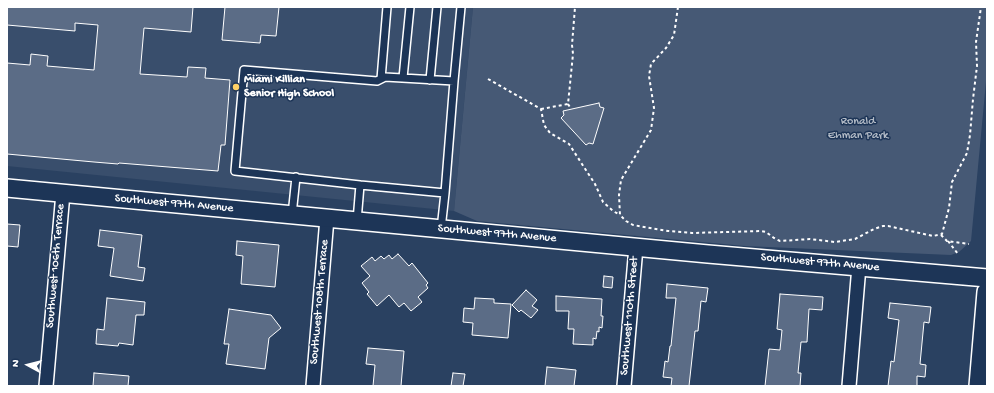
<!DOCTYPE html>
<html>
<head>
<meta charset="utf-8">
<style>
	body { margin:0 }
	#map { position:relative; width:994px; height:393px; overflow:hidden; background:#2a4161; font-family:"Gochi Hand",sans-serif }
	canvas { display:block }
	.frame { position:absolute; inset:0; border:8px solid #fff; pointer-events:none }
	.north { position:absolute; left:8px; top:345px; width:40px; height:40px; -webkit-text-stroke:3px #1d3557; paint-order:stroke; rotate:277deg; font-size:11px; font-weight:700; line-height:16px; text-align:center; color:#fff }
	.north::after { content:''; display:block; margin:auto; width:14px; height:18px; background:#fff; clip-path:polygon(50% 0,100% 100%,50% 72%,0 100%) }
</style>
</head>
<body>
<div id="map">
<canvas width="994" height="393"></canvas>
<div class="frame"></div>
<div class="north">N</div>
</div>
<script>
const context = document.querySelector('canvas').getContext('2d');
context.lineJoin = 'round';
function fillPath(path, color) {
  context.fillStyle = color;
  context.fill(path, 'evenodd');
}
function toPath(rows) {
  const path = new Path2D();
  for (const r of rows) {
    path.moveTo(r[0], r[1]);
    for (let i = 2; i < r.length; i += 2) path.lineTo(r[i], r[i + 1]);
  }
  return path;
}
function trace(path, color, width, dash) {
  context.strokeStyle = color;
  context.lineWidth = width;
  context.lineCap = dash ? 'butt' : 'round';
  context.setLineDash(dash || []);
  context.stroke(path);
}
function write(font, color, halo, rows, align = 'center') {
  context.font = font + ' "Gochi Hand",sans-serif';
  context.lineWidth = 3;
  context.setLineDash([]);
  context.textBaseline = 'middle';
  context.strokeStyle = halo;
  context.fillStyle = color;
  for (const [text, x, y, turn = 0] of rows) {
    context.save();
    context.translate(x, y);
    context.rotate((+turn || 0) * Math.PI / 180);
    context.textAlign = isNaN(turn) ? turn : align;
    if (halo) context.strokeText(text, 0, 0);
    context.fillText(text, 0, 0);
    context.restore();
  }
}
const built = toPath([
	[7,7,473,7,454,211,7,166]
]);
const green = toPath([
	[473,7,987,7,987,71,971,241,959,252,951,255,745,246,477,221,454,211]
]);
const building = toPath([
	[7,7,193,7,191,32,144,28,140,74,187,77,188,67,206,68,205,78,230,80,225,145,221,145,218,171,119,163,118,164,94,162,7,154,7,63,30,65,31,54,48,56,47,66,94,70,98,25,75,23,75,31,7,25,7,7],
	[225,7,279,7,276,36,261,35,260,43,222,40,225,7],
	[599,103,600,107,604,108,593,144,589,143,586,145,561,118,564,115,563,111,599,103],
	[7,224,20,225,18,247,7,246,7,224],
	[100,230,142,235,138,267,145,268,143,281,110,276,114,248,98,246,100,230],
	[237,241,279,245,275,287,241,284,243,256,236,255,237,241],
	[398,254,409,266,412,263,428,283,426,285,428,288,418,297,422,302,411,311,404,303,399,307,389,295,377,306,367,294,369,292,362,283,370,276,361,266,372,257,375,261,381,256,384,259,389,255,392,259,398,254],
	[604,276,613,277,612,288,603,287,604,276],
	[667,284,708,288,706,302,701,301,698,331,695,331,689,386,671,386,672,378,663,377,665,361,668,362,670,346,671,346,676,298,666,298,667,284],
	[526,290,537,300,532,306,538,310,531,318,521,310,519,312,512,305,526,290],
	[780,294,823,297,822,310,809,309,807,342,801,342,798,373,801,373,800,386,765,386,769,349,780,350,782,330,777,329,780,294],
	[556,296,602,299,601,316,603,316,602,328,599,327,599,332,597,331,596,339,593,338,593,345,573,344,574,329,568,329,569,311,556,311,556,296],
	[107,298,145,302,144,315,136,315,133,345,119,343,118,346,96,344,97,329,104,330,107,298],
	[475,298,494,299,494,303,511,304,508,338,472,335,473,323,463,322,464,308,474,309,475,298],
	[890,303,931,307,929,323,924,322,920,364,926,365,925,377,917,376,917,386,888,386,891,361,894,362,899,320,888,318,890,303],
	[229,309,271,315,281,328,269,338,265,369,226,364,229,344,224,344,229,309],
	[368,348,404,351,401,386,373,386,375,365,366,364,368,348],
	[547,367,576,370,574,386,545,386,547,367],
	[94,373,129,376,128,386,93,386,94,373],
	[453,373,465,374,463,386,451,386,453,373]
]);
const path = toPath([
	[678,7,674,35,666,48,651,64,649,76,654,108,651,130,621,180,619,195,620,215,626,221,633,225,668,231,692,233,761,231,766,232,774,238,780,241,810,239,835,242,855,239,874,229,883,226,888,226,933,236,942,234,949,208,952,182,967,153,970,135,973,99,977,66,976,42,981,7],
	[488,79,541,109,544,125,550,133,569,144,595,184,603,202,613,211,620,215],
	[568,104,571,109],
	[541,109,568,104,573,54,572,45,575,7],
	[941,235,947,241,969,244],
	[948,241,958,254]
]);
const service = toPath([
	[403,78,410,7],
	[381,79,387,7],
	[430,80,437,7],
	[454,81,461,7],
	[360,185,235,171,244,70,377,81,385,77,454,81,445,193],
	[292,215,296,177],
	[357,221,360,185,392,188,445,193,441,229]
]);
const minor = toPath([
	[46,386,63,193],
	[313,386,327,218],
	[624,386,636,247],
	[849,386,859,266]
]);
const tertiary = toPath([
	[7,188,708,254,987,278]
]);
const secondary = toPath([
	[979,386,987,292]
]);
const markers = [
	[236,87,4,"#ffd166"]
];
const poiNames = [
	["Miami Killian",244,80],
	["Senior High School",244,94]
];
const parkNames = [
	["Ronald",858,122],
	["Ehman Park",858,136]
];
const streetNames = [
	["Southwest 97th Avenue",174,204,5],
	["Southwest 97th Avenue",497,234,5],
	["Southwest 97th Avenue",820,263,5],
	["Southwest 106th Terrace",56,266,-85],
	["Southwest 108th Terrace",320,302,-85],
	["Southwest 110th Street",630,316,-85]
];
fillPath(built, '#394e6c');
fillPath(green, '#465975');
fillPath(building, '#5b6c86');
trace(building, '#fff', 1);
trace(service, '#fff', 10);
trace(minor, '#fff', 16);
trace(tertiary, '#fff', 20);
trace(secondary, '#fff', 22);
trace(path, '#fff', 2, [3, 3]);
trace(service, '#1d3557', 7);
trace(minor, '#1d3557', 13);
trace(tertiary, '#1d3557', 17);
trace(secondary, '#1d3557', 19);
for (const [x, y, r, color] of markers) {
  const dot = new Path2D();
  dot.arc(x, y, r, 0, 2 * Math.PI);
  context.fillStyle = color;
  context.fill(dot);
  trace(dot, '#1d3557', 1.5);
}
write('bold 12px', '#fff', '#1d3557', poiNames, 'left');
write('12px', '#b5bdc8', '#1d3557', parkNames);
write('12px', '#fff', '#1d3557', streetNames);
</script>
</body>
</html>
